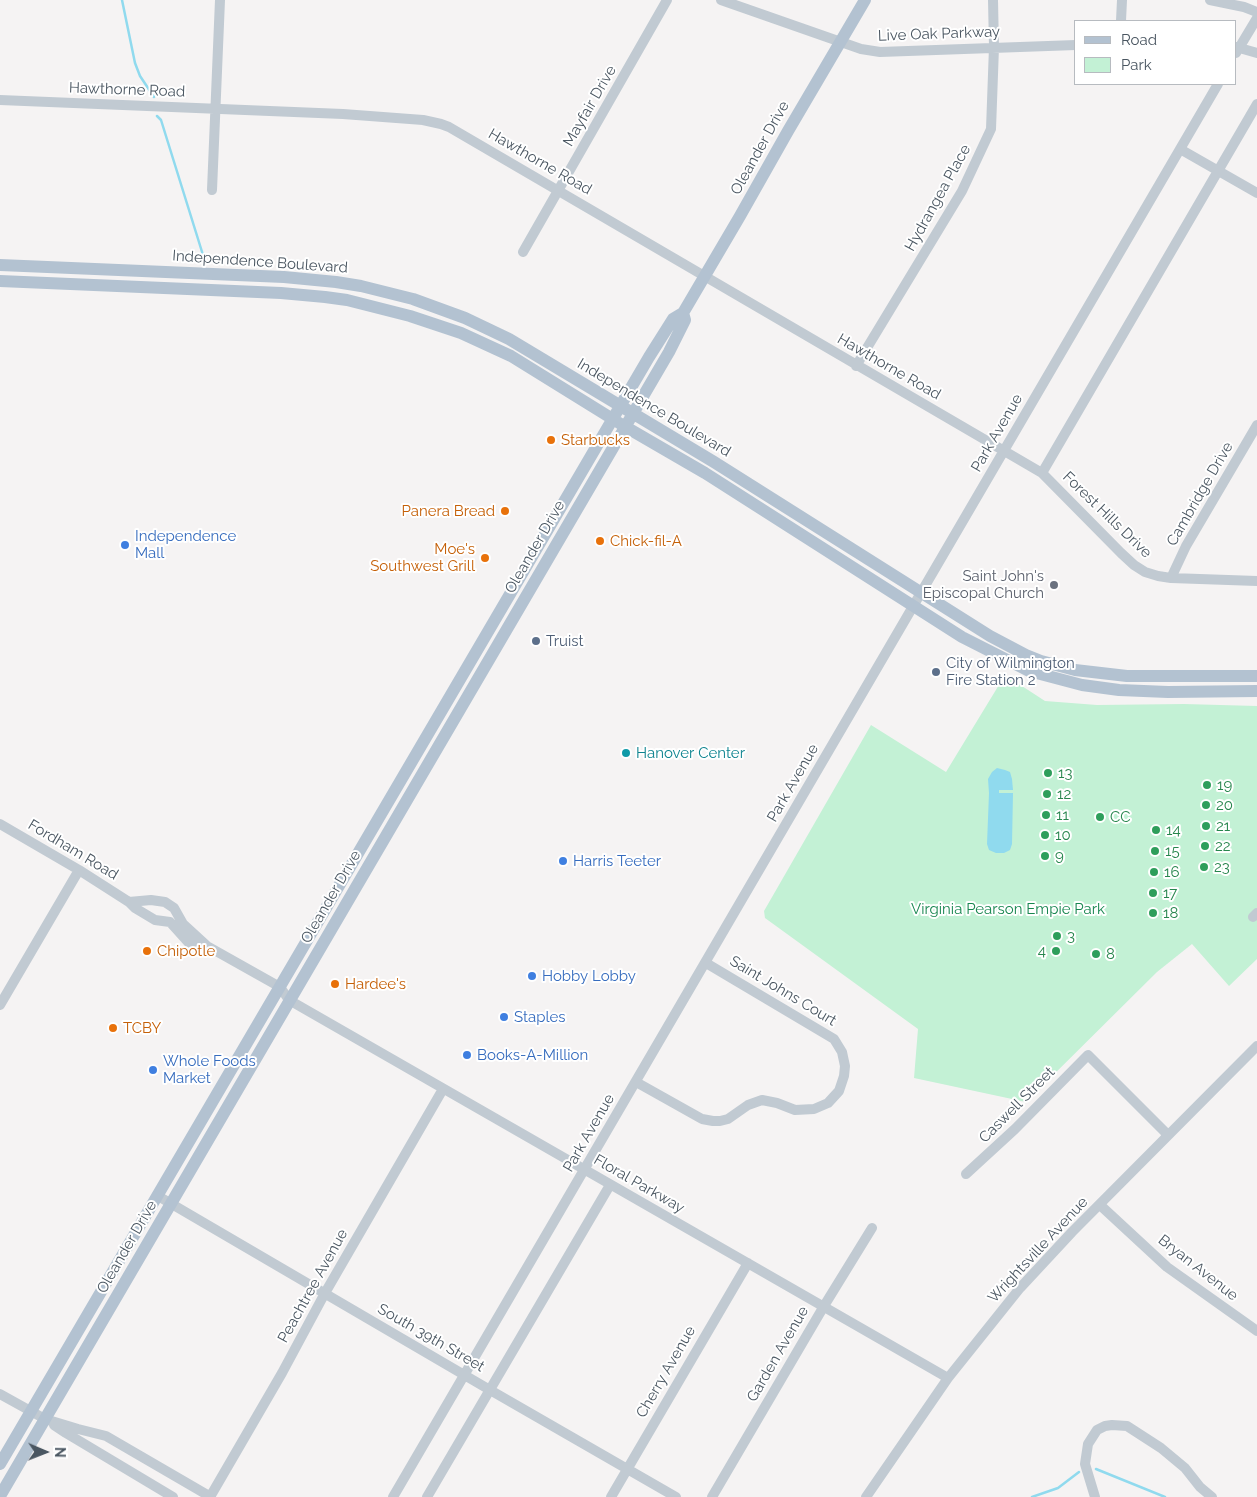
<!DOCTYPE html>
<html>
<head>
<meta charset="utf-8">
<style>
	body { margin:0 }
	#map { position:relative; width:1257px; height:1497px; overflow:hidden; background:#f5f3f3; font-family:Raleway,sans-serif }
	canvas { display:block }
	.legend { position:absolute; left:1074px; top:20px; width:162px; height:65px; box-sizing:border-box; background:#fff; border:1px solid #b7bbc0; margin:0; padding:6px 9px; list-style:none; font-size:15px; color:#4a5661 }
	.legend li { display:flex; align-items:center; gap:10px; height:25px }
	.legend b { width:25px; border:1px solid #b7bbc0 }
	.north { position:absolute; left:20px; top:1427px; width:50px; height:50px; -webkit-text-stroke:4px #fff; paint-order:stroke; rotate:91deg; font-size:14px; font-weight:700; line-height:20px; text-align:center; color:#4a5661 }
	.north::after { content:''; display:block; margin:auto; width:18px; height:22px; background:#4a5661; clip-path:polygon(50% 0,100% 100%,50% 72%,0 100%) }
</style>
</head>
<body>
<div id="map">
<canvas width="1257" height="1497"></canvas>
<ul class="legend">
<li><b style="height:6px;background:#b3c2d1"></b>Road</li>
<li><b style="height:14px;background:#c3f1d5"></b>Park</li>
</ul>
<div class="north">N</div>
</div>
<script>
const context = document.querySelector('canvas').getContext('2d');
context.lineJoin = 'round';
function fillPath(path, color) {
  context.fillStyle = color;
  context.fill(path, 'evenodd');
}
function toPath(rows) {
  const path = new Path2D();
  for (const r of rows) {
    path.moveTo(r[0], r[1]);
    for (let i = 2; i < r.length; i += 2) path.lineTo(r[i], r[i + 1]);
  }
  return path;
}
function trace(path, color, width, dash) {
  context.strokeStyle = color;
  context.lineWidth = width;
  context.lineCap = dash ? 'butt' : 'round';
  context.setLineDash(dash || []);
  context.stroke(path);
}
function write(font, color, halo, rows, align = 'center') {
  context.font = font + ' Raleway,sans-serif';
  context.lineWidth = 4;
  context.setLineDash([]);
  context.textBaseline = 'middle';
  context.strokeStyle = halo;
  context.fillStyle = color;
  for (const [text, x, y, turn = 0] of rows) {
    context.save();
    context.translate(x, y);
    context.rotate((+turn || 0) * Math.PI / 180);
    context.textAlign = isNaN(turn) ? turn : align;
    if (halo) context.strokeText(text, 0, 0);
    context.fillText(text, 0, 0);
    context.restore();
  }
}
const green = toPath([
	[1005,675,1045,701,1097,705,1184,704,1257,706,1257,959,1229,986,1192,944,1157,972,1026,1102,914,1078,918,1029,765,918,764,911,871,725,946,772]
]);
const water = toPath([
	[997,768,1005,770,1010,772,1012,779,1013,790,999,790,999,793,1013,793,1012,844,1010,850,1004,853,996,853,989,850,987,844,989,793,988,779,992,772]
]);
const stream = toPath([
	[122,0,135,63,140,76,154,97],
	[157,116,161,120,203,255],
	[1096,1469,1165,1497],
	[1032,1497,1058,1488,1079,1472]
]);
const minor = toPath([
	[721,0,861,49,880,52,1076,45],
	[1210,0,1244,7,1257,12],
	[1121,21,1122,0],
	[1236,47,1257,53],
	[1236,53,1257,18],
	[0,100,343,114,423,120,441,124,449,127,1042,473,1121,553,1134,565,1145,572,1158,576,1171,578,1257,581],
	[1180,149,1257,193],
	[212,190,220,0],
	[523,252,667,0],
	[856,366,962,191,991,129,994,47,993,0],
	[1042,473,1257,104],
	[1171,578,1186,546,1257,425],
	[0,824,79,870,129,902,135,908,155,920,170,922,188,942,197,946,207,946],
	[129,902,151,900,165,902,174,908,183,924,207,946,280,987,289,1000,948,1378],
	[1253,917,1257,913],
	[0,1005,79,870],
	[636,1082,702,1119,713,1121,720,1121,728,1119,748,1105,762,1100,777,1103,795,1110,814,1109,828,1103,839,1091,844,1076,845,1066,842,1052,834,1039,706,963],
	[966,1174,1015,1129,1088,1055,1168,1135],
	[158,1196,490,1390,676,1497],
	[1100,1205,1167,1267,1257,1331],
	[0,1394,45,1419,78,1429,106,1436,211,1497],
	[54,1425,66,1433,173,1497],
	[210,1497,282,1373,325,1293,443,1089],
	[393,1497,1218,84],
	[427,1497,610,1185],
	[611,1497,748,1263],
	[712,1497,824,1306,872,1228],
	[866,1497,948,1378,1020,1288,1072,1232,1257,1046],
	[1095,1497,1085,1464,1088,1444,1097,1430,1105,1426,1112,1425,1127,1426,1161,1448,1185,1468,1200,1487,1212,1497]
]);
const major = toPath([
	[0,265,284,277,336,282,361,286,413,299,465,318,509,339,714,462,990,636,1026,655,1041,661,1075,670,1127,676,1257,676],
	[0,281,281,293,325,297,347,300,410,316,461,333,511,356,624,426,705,473,962,637,1029,671,1082,685,1119,690,1168,692,1257,691],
	[0,1464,649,357,673,319,683,313,740,216,788,131,865,0],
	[0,1496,669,352,685,320,683,313]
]);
const markers = [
	[551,440,5,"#e8710a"],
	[505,511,5,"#e8710a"],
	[600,541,5,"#e8710a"],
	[125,545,5,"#3f7fe0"],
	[485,558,5,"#e8710a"],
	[1054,585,5,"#6b7280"],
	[536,641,5,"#5c6f8a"],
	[936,672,5,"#5c6f8a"],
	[626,753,5,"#0f9aa8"],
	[1048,773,5,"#2e9e5b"],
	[1207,785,5,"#2e9e5b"],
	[1047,794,5,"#2e9e5b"],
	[1206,805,5,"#2e9e5b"],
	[1046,815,5,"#2e9e5b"],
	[1100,817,5,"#2e9e5b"],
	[1206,826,5,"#2e9e5b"],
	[1156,830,5,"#2e9e5b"],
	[1045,835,5,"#2e9e5b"],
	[1205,846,5,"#2e9e5b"],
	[1155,851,5,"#2e9e5b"],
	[1045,856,5,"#2e9e5b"],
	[563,861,5,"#3f7fe0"],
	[1204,867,5,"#2e9e5b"],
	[1154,872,5,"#2e9e5b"],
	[1153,893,5,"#2e9e5b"],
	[1153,913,5,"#2e9e5b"],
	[1057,936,5,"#2e9e5b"],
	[147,951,5,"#e8710a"],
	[1056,951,5,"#2e9e5b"],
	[1096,954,5,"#2e9e5b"],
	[532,976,5,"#3f7fe0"],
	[335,984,5,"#e8710a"],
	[504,1017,5,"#3f7fe0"],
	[113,1028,5,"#e8710a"],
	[467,1055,5,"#3f7fe0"],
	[153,1070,5,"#3f7fe0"]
];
const streetNames = [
	["Live Oak Parkway",939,34,-2],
	["Hawthorne Road",127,90,2],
	["Mayfair Drive",590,106,-60],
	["Oleander Drive",760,148,-61],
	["Hawthorne Road",540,162,30],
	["Hydrangea Place",938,198,-61],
	["Independence Boulevard",260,262,4],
	["Hawthorne Road",889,367,30],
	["Independence Boulevard",654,408,31],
	["Park Avenue",997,433,-60],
	["Cambridge Drive",1200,494,-60],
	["Forest Hills Drive",1107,515,44],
	["Oleander Drive",535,547,-60],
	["Park Avenue",793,783,-60],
	["Fordham Road",73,850,31],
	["Oleander Drive",331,897,-60],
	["Saint Johns Court",783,991,31],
	["Caswell Street",1017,1105,-45],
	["Park Avenue",589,1133,-60],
	["Floral Parkway",639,1184,30],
	["Oleander Drive",127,1247,-60],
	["Wrightsville Avenue",1038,1250,-47],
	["Bryan Avenue",1198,1268,38],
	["Peachtree Avenue",313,1286,-61],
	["South 39th Street",431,1338,30],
	["Garden Avenue",778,1354,-60],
	["Cherry Avenue",666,1372,-60]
];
const foodNames = [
	["Starbucks",561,440],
	["Panera Bread",495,511,"right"],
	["Chick-fil-A",610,541],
	["Moe's",475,549,"right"],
	["Southwest Grill",475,566,"right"],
	["Chipotle",157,951],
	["Hardee's",345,984],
	["TCBY",123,1028]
];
const shopNames = [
	["Independence",135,536],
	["Mall",135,553],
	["Harris Teeter",573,861],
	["Hobby Lobby",542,976],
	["Staples",514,1017],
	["Books-A-Million",477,1055],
	["Whole Foods",163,1061],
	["Market",163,1078]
];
const worshipNames = [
	["Saint John's",1044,576],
	["Episcopal Church",1044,593]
];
const serviceNames = [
	["Truist",546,641],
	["City of Wilmington",946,663],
	["Fire Station 2",946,680]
];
const cultureNames = [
	["Hanover Center",636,753]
];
const leisureNames = [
	["13",1058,773],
	["19",1217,785],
	["12",1057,794],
	["20",1216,805],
	["11",1056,815],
	["CC",1110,817],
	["21",1216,826],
	["14",1166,830],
	["10",1055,835],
	["22",1215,846],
	["15",1165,851],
	["9",1055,856],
	["23",1214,867],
	["16",1164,872],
	["17",1163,893],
	["18",1163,913],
	["3",1067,936],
	["4",1046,951,"right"],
	["8",1106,954]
];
const parkNames = [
	["Virginia Pearson Empie Park",1008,909]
];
fillPath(green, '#c3f1d5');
fillPath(water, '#90daee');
trace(stream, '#90daee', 2.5);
trace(minor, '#c1cad2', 10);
trace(major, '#b3c2d1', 12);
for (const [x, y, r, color] of markers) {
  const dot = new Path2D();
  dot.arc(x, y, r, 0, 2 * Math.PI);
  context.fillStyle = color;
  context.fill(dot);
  trace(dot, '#fff', 2);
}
write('15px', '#4a5661', '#fff', streetNames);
write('15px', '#c56008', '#fff', foodNames, 'left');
write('15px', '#366cbe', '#fff', shopNames, 'left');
write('15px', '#5b616d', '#fff', worshipNames, 'right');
write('15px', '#4e5e75', '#fff', serviceNames, 'left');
write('15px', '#0d838f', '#fff', cultureNames, 'left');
write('15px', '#27864d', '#fff', leisureNames, 'left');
write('15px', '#17864f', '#fff', parkNames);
</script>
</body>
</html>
